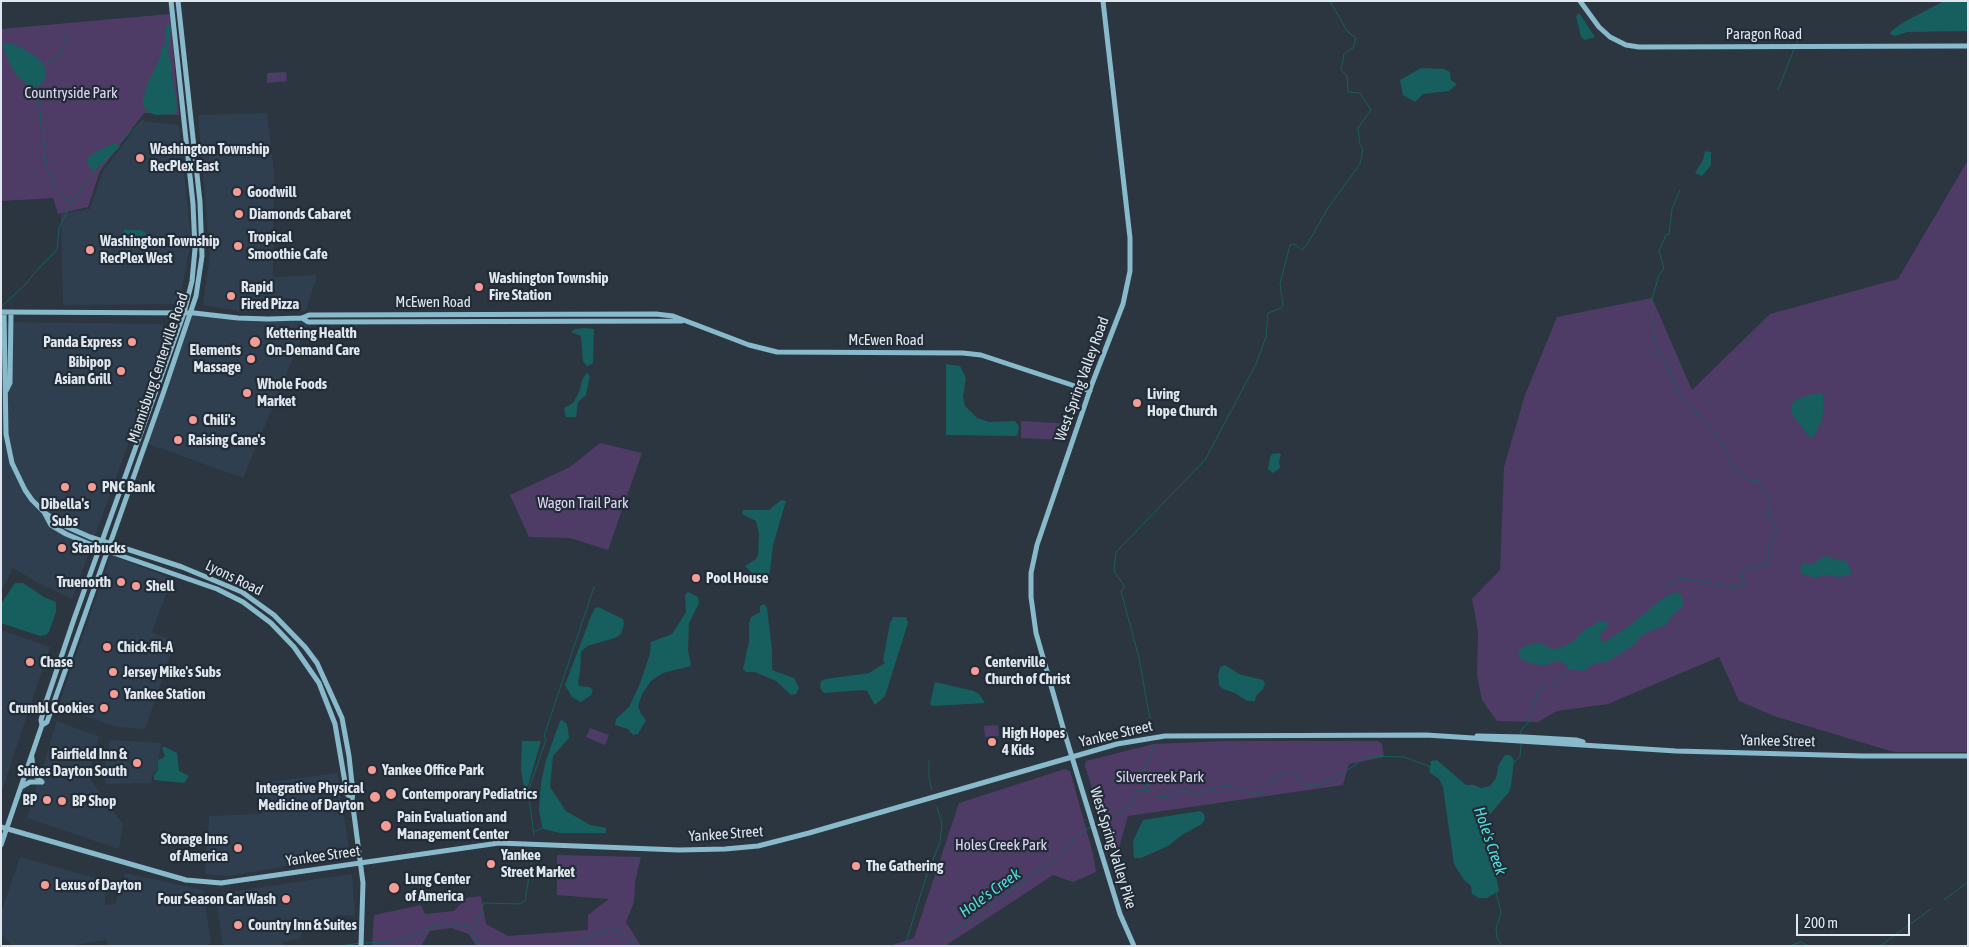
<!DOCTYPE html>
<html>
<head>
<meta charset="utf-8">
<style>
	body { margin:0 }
	#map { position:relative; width:1969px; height:947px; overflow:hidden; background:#2b3641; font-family:"Asap Condensed",sans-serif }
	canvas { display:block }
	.frame { position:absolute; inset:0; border:2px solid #dfe6ed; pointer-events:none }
	.scale { position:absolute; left:1796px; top:914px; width:114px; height:22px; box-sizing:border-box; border:2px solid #dfe6ed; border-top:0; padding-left:6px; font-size:15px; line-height:18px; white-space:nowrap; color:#dfe6ed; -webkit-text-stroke:4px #212c37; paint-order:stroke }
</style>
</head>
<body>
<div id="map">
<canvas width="1969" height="947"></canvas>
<div class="frame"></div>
<div class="scale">200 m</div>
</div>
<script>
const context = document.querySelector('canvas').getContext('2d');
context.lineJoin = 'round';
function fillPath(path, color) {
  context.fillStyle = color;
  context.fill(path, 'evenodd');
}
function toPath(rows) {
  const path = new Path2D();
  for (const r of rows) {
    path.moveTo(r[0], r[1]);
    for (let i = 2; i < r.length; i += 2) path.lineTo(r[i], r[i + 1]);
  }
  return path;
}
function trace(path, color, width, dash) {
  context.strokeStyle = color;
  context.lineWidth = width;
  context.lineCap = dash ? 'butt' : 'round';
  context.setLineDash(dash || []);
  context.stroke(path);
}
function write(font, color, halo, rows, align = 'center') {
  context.font = font + ' "Asap Condensed",sans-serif';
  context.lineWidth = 4.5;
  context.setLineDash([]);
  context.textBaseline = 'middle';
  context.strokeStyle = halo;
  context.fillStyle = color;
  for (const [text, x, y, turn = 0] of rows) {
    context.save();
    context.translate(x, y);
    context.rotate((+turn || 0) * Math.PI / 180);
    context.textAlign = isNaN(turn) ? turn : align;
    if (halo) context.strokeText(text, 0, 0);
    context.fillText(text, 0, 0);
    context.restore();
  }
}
const built = toPath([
	[267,113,274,173,273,277,317,275,306,311,245,312,203,305,210,255,198,115],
	[141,121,179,125,191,240,179,304,63,305,61,214,90,209,103,171],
	[191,313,228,317,302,318,308,322,243,478,146,443],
	[1,322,162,324,169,332,72,599,36,582,13,568,1,591],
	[111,555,172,579,152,632,175,642,145,729,117,727,58,707],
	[1,630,50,647,1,793],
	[57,721,99,737,91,765,91,780,103,798,123,824,119,849,27,818],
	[110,740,161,743,157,770,153,773,151,783,106,784,103,772],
	[337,773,350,855,229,876,205,874,209,816,262,814,263,783],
	[20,857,109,882,105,897,105,905,115,904,125,873,203,890,211,944,199,946,108,946,107,940,66,946,12,946,1,933,1,913],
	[352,874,355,916,337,915,321,930,302,931,300,939,282,942,282,946,223,946,216,894]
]);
const green = toPath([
	[170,14,179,115,144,113,100,171,88,207,58,214,53,198,1,201,1,29],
	[286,72,287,81,267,83,267,73],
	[1968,160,1968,752,1894,752,1774,716,1739,701,1719,657,1608,704,1557,711,1538,722,1497,721,1482,700,1477,675,1478,631,1472,599,1500,570,1504,467,1525,395,1557,317,1652,298,1692,390,1770,314,1898,279],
	[1021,421,1072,424,1067,440,1021,438],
	[600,443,642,453,608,550,570,538,529,537,510,495,570,467],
	[998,725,999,736,985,737,984,726],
	[590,728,609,735,605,745,586,737],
	[1225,741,1378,741,1382,744,1384,757,1349,764,1343,785,1128,816,1115,862,1085,766,1086,761,1154,744],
	[1065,769,1070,771,1093,854,1096,872,1073,882,1053,875,945,946,889,946,914,938,959,803],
	[557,855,641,857,635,882,634,902,626,922,641,946,476,946,469,934,451,928,430,931,421,946,372,946,374,915,421,905,425,914,454,911,466,898,481,896,486,924,508,936,588,930,588,915,609,899,557,895]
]);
const water = toPath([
	[1944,1,1968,1,1968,31,1908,32,1894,36,1890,34,1891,31,1904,22],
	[1579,13,1595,37,1585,40,1581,37,1576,16],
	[166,25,171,26,168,54,171,62,173,83,177,104,176,114,157,115,149,113,143,106,143,100,147,85,160,58,162,47,165,45],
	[2,43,7,44,11,43,29,52,41,61,45,69,46,76,41,85,35,87,28,85,17,76,7,58],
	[1421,68,1444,69,1450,72,1451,80,1457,84,1449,91,1423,94,1415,102,1403,95,1400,80],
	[115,143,120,147,94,171,87,164,87,159,93,153],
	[1705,151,1711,152,1711,165,1702,176,1695,173,1703,160],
	[124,230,140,230,145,232,147,236,144,242,136,242,124,235],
	[585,328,594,329,593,363,587,366,583,361,581,336,571,332,575,329],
	[946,364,960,366,966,378,963,397,965,406,977,418,989,422,1015,421,1019,426,1017,436,946,435],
	[587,373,590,376,586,395,578,402,576,417,566,417,564,408,573,403,579,392,583,378],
	[1822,393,1824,399,1822,421,1813,437,1810,438,1792,414,1792,404,1794,401,1808,395],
	[1279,453,1281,455,1279,461,1280,468,1273,473,1268,469,1270,457,1272,454],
	[781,500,786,501,773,545,769,579,767,583,763,584,745,566,756,559,758,555,759,534,756,521,742,514,743,510,769,510],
	[1827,556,1836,560,1847,561,1852,574,1839,577,1826,575,1815,578,1802,574,1800,571,1802,563,1813,564,1821,558],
	[15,583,23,583,44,597,56,602,56,612,49,632,46,635,40,636,1,623,1,604],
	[688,592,698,597,699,603,689,623,688,650,691,666,663,673,651,681,642,694,638,706,641,714,646,720,638,734,633,735,628,729,615,725,616,719,629,707,639,686,650,654,651,642,672,634,686,612,685,595],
	[1675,592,1682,595,1683,606,1673,615,1665,625,1641,635,1635,644,1615,657,1606,662,1595,663,1584,671,1570,669,1562,662,1557,661,1542,666,1522,660,1517,652,1524,646,1540,643,1552,649,1561,648,1574,641,1583,631,1596,624,1599,621,1607,622,1607,627,1600,635,1601,641,1605,642,1633,623,1662,599],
	[764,604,767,608,772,650,772,670,794,678,799,688,796,694,791,695,776,681,755,672,746,672,743,669,749,642,749,624,751,617,760,612,760,606],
	[598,607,623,619,624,624,621,634,615,638,587,646,581,652,580,672,578,681,579,686,589,687,593,690,591,695,581,702,572,697,565,685,591,616,595,608],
	[893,617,906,617,908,623,885,696,875,705,867,691,864,690,824,693,822,691,820,687,821,681,826,679,869,673,885,663,883,660,890,623],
	[1225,665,1239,674,1263,680,1265,684,1263,689,1256,696,1255,701,1247,701,1235,693,1223,689,1219,685,1218,676,1220,667],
	[935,682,974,691,979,694,985,703,933,706,930,704],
	[562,720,567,724,569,738,553,756,550,787,566,811,590,825,606,828,606,833,560,833,544,829,542,827,539,809,541,783,546,760,560,721],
	[522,741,541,741,528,786,524,787,521,770],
	[165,747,177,753,179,771,189,776,184,783,154,780,154,775,158,770,158,760,163,758,165,756,162,748],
	[1505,755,1510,755,1514,760,1511,786,1509,792,1485,820,1499,891,1487,898,1479,898,1472,894,1471,886,1464,880,1454,864,1443,787,1439,779,1429,772,1431,761,1437,760,1466,785,1474,785,1481,788,1490,786,1496,778,1499,764],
	[1200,811,1204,814,1205,819,1202,824,1182,835,1168,846,1141,858,1134,858,1133,841,1143,820]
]);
const stream = toPath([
	[1796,45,1803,30],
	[42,66,60,56,68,31],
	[38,86,38,102,40,111,41,125,44,131,43,140,45,145,43,152,47,164,46,167,49,170,55,186,71,203],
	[1778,90,1794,49],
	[117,145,144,120],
	[91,176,95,170],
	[1,307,25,285,38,269,57,250,59,228,71,203,87,182],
	[1654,598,1663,589,1666,589,1670,583,1681,578,1734,587,1745,584,1742,578,1743,572,1748,566,1753,569,1760,564,1764,566,1768,564,1768,547,1776,534,1776,527,1768,515,1770,502,1759,481,1750,480,1736,471,1716,434,1707,422,1686,403,1679,393,1666,362,1659,356,1658,349,1653,346,1656,329,1651,318,1652,299,1659,275,1664,268,1659,251,1666,235,1669,234,1672,209,1680,190],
	[1152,730,1139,658,1121,591,1125,587,1114,571,1116,552,1205,460,1256,364,1266,337,1268,313,1281,308,1283,305,1280,284,1290,245,1294,244,1302,250,1308,243,1328,208,1360,164,1363,149,1360,145,1358,128,1371,110,1360,93,1348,92,1347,76,1341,70,1344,54,1353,48,1356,38,1347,31,1330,1],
	[1521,735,1521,730,1528,723,1539,689,1544,686,1554,685,1561,679,1569,668],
	[929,761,929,778,932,790],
	[1513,764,1520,756,1521,744],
	[1144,790,1147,786,1144,777,1145,768,1152,753,1152,744],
	[1094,826,1130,808,1135,795,1141,790,1152,791,1157,796,1168,797,1180,791,1189,791,1197,795,1205,790,1227,786,1260,795,1274,779,1284,772,1294,771,1301,783,1307,785,1317,785,1327,782,1357,764,1362,758,1369,756,1404,757,1431,767],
	[535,831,543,828],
	[534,835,528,791,546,740,544,736,594,587],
	[1496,892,1501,913,1496,928,1497,938,1502,946],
	[1944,900,1968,882],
	[472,930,476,926,484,903,519,904,525,901,533,852],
	[364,943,392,942,408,939,433,927,445,923,469,927,481,946],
	[1,945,2,946],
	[341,946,360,943],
	[576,946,590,936,609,929,618,931,637,946],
	[905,946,926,877,940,842,942,823,937,807],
	[934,946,941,939,973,919,975,919,1013,889,1064,852,1073,840,1090,827],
	[1789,946,1801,942,1808,946],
	[1880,946,1931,909]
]);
const secondary = toPath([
	[1103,1,1130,238,1130,271,1123,304,1092,384,1037,545,1031,573,1031,597,1036,633,1064,731,1120,914,1134,946],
	[1580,1,1599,27,1610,37,1626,45,1639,47,1968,46],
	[1,312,194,313,238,318,268,319,302,318,309,315,656,314,673,316,749,345,777,352,963,353,981,355,1090,391],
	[4,312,6,434,12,463,25,490,32,500,44,512,51,525,66,534,99,548,217,589,243,602,271,623,294,647,319,683,335,724,347,794,352,799],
	[302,318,308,322,682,321],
	[6,391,10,383,11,312],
	[45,513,65,526,90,537,182,567,242,592,274,615,305,647,317,663,342,718,349,756,353,793,352,799,363,883,361,946],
	[42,725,47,722,164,391,196,296,202,256,200,202,178,1],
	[1477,736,1524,737,1576,740,1583,742],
	[32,758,33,773,42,782],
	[21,787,30,782,41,782],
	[1,827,186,880,221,883,499,843,679,850,725,849,758,846,809,833,1117,744,1165,736,1426,735,1676,751,1862,756,1968,756],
	[1,845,42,725,41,720,46,702,74,619,184,313,192,281,195,249,193,204,171,1]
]);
const markers = [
	[140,158,5,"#f59c95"],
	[237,192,5,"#f59c95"],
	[239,214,5,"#f59c95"],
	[238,246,5,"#f59c95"],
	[90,250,5,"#f59c95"],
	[479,287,5,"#f59c95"],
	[231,296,5,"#f59c95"],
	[132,342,5,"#f59c95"],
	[255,342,6,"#f59c95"],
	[251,359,5,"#f59c95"],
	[121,371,5,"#f59c95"],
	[247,393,5,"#f59c95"],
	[1137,403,5,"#f59c95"],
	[193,420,5,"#f59c95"],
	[178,440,5,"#f59c95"],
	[65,487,5,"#f59c95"],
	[92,487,5,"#f59c95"],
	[62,548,5,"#f59c95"],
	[696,578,5,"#f59c95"],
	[121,582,5,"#f59c95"],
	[136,586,5,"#f59c95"],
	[107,647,5,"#f59c95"],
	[30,662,5,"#f59c95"],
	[975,671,5,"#f59c95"],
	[113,672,5,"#f59c95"],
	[114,694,5,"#f59c95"],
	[104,708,5,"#f59c95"],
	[992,742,5,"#f59c95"],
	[137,763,5,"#f59c95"],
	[372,770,5,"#f59c95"],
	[391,794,6,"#f59c95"],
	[375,797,6,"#f59c95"],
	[47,800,5,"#f59c95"],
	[62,801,5,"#f59c95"],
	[386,826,6,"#f59c95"],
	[238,848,5,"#f59c95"],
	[491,864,5,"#f59c95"],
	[856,866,5,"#f59c95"],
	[45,885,5,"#f59c95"],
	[394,888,6,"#f59c95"],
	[286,899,5,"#f59c95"],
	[238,925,5,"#f59c95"]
];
const streetNames = [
	["Paragon Road",1764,34],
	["McEwen Road",433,302],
	["McEwen Road",886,340],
	["Miamisburg Centerville Road",158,368,-71],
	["West Spring Valley Road",1082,379,-70],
	["Lyons Road",234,578,26],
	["Yankee Street",1116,734,-13],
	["Yankee Street",1778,741,1],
	["Yankee Street",726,834,-4],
	["West Spring Valley Pike",1113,848,73],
	["Yankee Street",323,856,-8]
];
const parkNames = [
	["Countryside Park",71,93],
	["Wagon Trail Park",583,503],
	["Silvercreek Park",1160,777],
	["Holes Creek Park",1001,845]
];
const poiNames = [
	["Washington Township",150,149],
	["RecPlex East",150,166],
	["Goodwill",247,192],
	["Diamonds Cabaret",249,214],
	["Tropical",248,237],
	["Smoothie Cafe",248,254],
	["Washington Township",100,241],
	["RecPlex West",100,258],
	["Washington Township",489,278],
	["Fire Station",489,295],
	["Rapid",241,287],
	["Fired Pizza",241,304],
	["Kettering Health",266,333],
	["On-Demand Care",266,350],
	["Panda Express",122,342,"right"],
	["Elements",241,350,"right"],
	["Massage",241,367,"right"],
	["Bibipop",111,362,"right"],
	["Asian Grill",111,379,"right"],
	["Whole Foods",257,384],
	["Market",257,401],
	["Living",1147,394],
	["Hope Church",1147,411],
	["Chili's",203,420],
	["Raising Cane's",188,440],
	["PNC Bank",102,487],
	["Dibella's",65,504,"center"],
	["Subs",65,521,"center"],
	["Starbucks",72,548],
	["Pool House",706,578],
	["Truenorth",111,582,"right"],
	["Shell",146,586],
	["Chick-fil-A",117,647],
	["Chase",40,662],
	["Centerville",985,662],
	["Church of Christ",985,679],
	["Jersey Mike's Subs",123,672],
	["Yankee Station",124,694],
	["Crumbl Cookies",94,708,"right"],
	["High Hopes",1002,733],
	["4 Kids",1002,750],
	["Fairfield Inn &",127,754,"right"],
	["Suites Dayton South",127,771,"right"],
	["Yankee Office Park",382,770],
	["Integrative Physical",364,788,"right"],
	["Medicine of Dayton",364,805,"right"],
	["Contemporary Pediatrics",402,794],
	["BP",37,800,"right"],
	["BP Shop",72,801],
	["Pain Evaluation and",397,817],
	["Management Center",397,834],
	["Storage Inns",228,839,"right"],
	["of America",228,856,"right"],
	["Yankee",501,855],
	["Street Market",501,872],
	["The Gathering",866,866],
	["Lung Center",405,879],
	["of America",405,896],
	["Lexus of Dayton",55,885],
	["Four Season Car Wash",276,899,"right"],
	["Country Inn & Suites",248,925]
];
const waterNames = [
	["Hole's Creek",1490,841,71],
	["Hole's Creek",990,893,-36]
];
fillPath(built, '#303f4f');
fillPath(green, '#4e3c66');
fillPath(water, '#165f5e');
trace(stream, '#165f5e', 1);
trace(secondary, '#88bacb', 5);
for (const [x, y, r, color] of markers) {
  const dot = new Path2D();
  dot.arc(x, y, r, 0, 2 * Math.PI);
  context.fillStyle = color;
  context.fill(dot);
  trace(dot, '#212c37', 2);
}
write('15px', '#dfe6ed', '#212c37', streetNames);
write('15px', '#e1d5f6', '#212c37', parkNames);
write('bold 15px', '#dfe6ed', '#212c37', poiNames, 'left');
write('italic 16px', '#55dbd9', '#212c37', waterNames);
</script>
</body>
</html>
